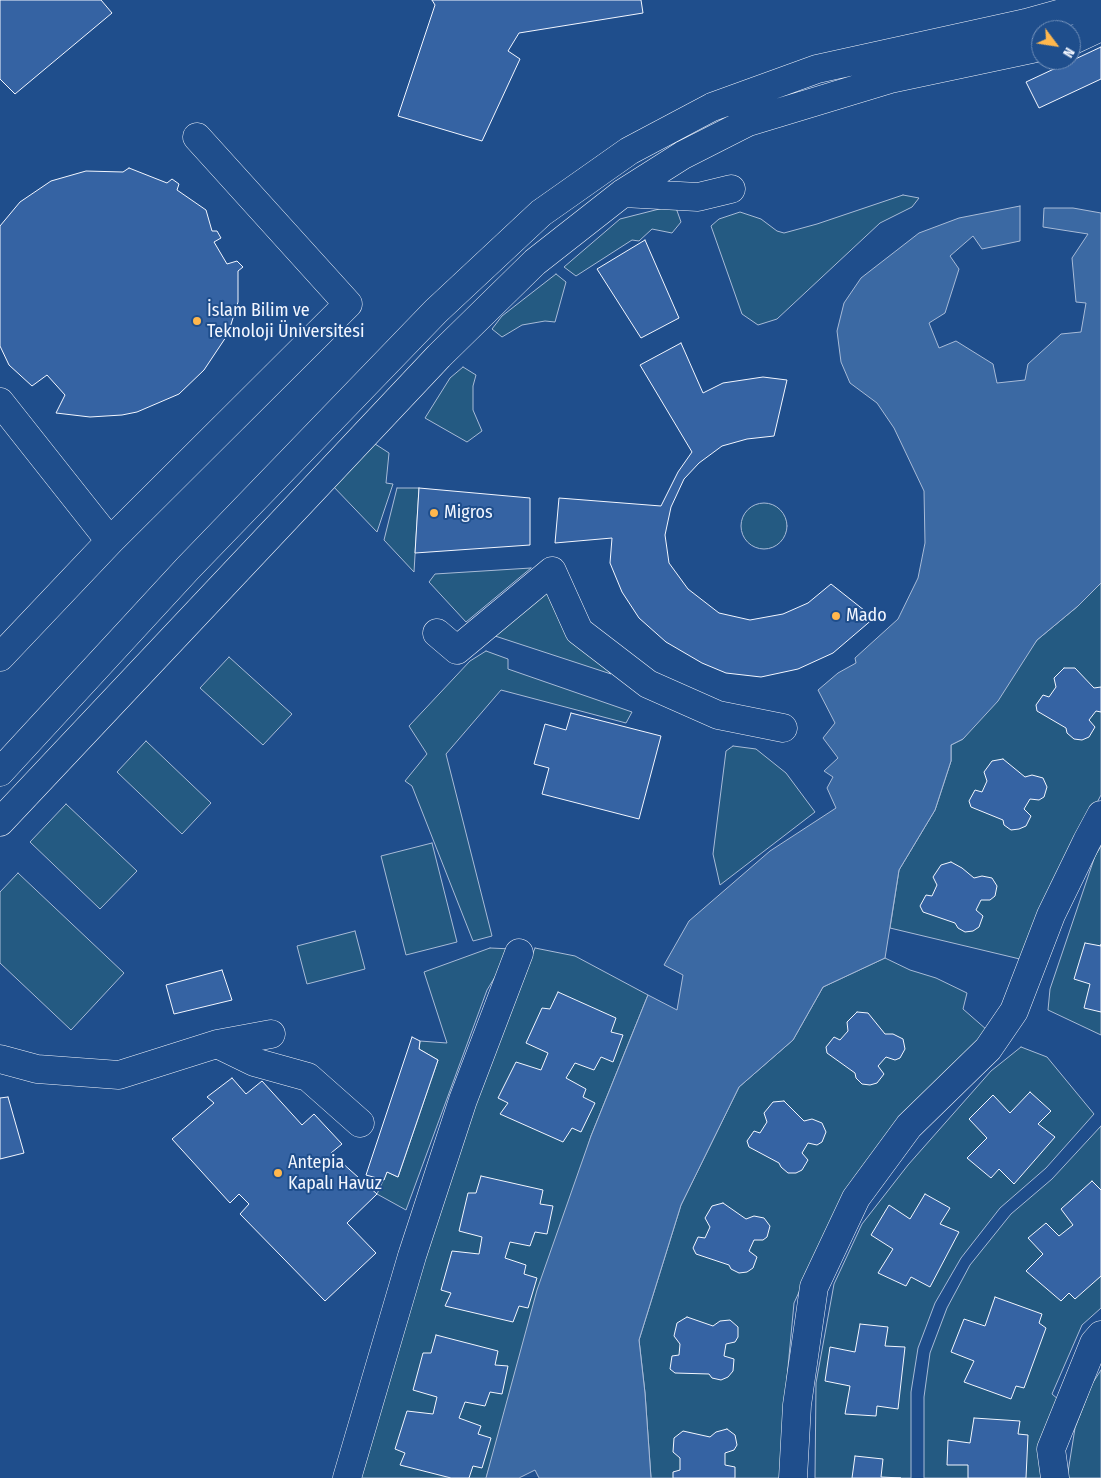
<!DOCTYPE html>
<html>
<head>
<meta charset="utf-8">
<style>
	body { margin:0 }
	#map { position:relative; width:1101px; height:1478px; overflow:hidden; background:#1f4e8c; font-family:"Fira Sans Condensed",sans-serif }
	canvas { display:block }
	.north { position:absolute; left:1031px; top:20px; width:50px; height:50px; box-sizing:border-box; background:#1f4e8c; border:1px solid #7391ba; border-radius:50%; rotate:121deg; font-size:14px; font-weight:700; line-height:20px; text-align:center; color:#f2f6ff }
	.north::after { content:''; display:block; margin:auto; width:18px; height:22px; background:#ffb74d; clip-path:polygon(50% 0,100% 100%,50% 72%,0 100%) }
</style>
</head>
<body>
<div id="map">
<canvas width="1101" height="1478"></canvas>
<div class="north">N</div>
</div>
<script>
const context = document.querySelector('canvas').getContext('2d');
context.lineJoin = 'round';
function fillPath(path, color) {
  context.fillStyle = color;
  context.fill(path, 'evenodd');
}
function toPath(rows) {
  const path = new Path2D();
  for (const r of rows) {
    if (r.length === 3) {
      path.moveTo(r[0] + r[2], r[1]);
      path.arc(r[0], r[1], r[2], 0, 2 * Math.PI);
      continue;
    }
    path.moveTo(r[0], r[1]);
    for (let i = 2; i < r.length; i += 2) path.lineTo(r[i], r[i + 1]);
  }
  return path;
}
function trace(path, color, width, dash) {
  context.strokeStyle = color;
  context.lineWidth = width;
  context.lineCap = dash ? 'butt' : 'round';
  context.setLineDash(dash || []);
  context.stroke(path);
}
function write(font, color, halo, rows, align = 'center') {
  context.font = font + ' "Fira Sans Condensed",sans-serif';
  context.lineWidth = 4;
  context.setLineDash([]);
  context.textBaseline = 'middle';
  context.strokeStyle = halo;
  context.fillStyle = color;
  for (const [text, x, y, turn = 0] of rows) {
    context.save();
    context.translate(x, y);
    context.rotate((+turn || 0) * Math.PI / 180);
    context.textAlign = isNaN(turn) ? turn : align;
    if (halo) context.strokeText(text, 0, 0);
    context.fillText(text, 0, 0);
    context.restore();
  }
}
const green = toPath([
	[903,195,919,198,912,207,880,223,777,319,758,325,742,314,711,226,719,219,740,212,761,219,777,231,784,233,817,224,903,195],
	[675,205,681,222,672,233,652,229,639,241,632,240,576,276,564,267,620,219,675,205],
	[556,274,566,282,555,322,545,321,522,325,502,337,492,329,502,316,556,274],
	[463,367,476,375,473,386,473,410,482,431,467,442,425,418,450,378,463,367],
	[372,442,389,453,386,483,393,484,377,532,331,484,372,442],
	[397,488,419,488,414,572,384,540,397,488],
	[764,526,23],
	[531,568,466,622,429,582,435,574,531,568],
	[545,582,571,635,611,674,489,634,545,582],
	[1101,583,1101,795,1056,879,1024,960,890,928,899,870,935,810,951,761,951,745,963,739,1037,640,1078,606,1101,583],
	[486,651,508,659,508,669,632,712,626,723,501,690,446,754,492,936,473,941,412,786,405,781,427,754,409,726,470,661,486,651],
	[229,657,292,714,263,745,200,688,229,657],
	[146,741,211,803,182,834,117,772,146,741],
	[733,746,756,749,786,773,815,812,720,885,713,854,726,751,733,746],
	[66,804,137,871,100,909,30,842,66,804],
	[432,843,457,942,406,955,381,856,432,843],
	[1101,846,1101,1035,1048,1010,1050,989,1095,856,1101,846],
	[18,873,124,973,71,1030,0,963,0,892,18,873],
	[355,931,365,969,307,984,297,946,355,931],
	[490,948,512,949,487,990,406,1210,377,1194,387,1172,398,1177,438,1060,419,1049,420,1041,447,1043,424,972,490,948],
	[535,948,575,956,648,995,591,1136,486,1478,357,1478,453,1158,535,948],
	[885,958,910,970,936,978,967,993,963,1009,987,1030,836,1212,794,1303,784,1410,781,1478,651,1478,645,1393,639,1340,681,1205,739,1087,793,1040,823,987,885,958],
	[1021,1047,1047,1057,1094,1114,1046,1168,1000,1208,961,1258,935,1303,918,1348,911,1392,911,1478,815,1478,816,1383,834,1284,862,1224,908,1165,991,1071,1021,1047],
	[1101,1126,1101,1308,1082,1325,1052,1394,1059,1400,1044,1478,924,1478,924,1397,930,1353,947,1308,970,1265,1011,1214,1052,1179,1101,1126],
	[1101,1370,1101,1478,1068,1478,1068,1472,1075,1428,1092,1384,1101,1370]
]);
const water = toPath([
	[1020,206,1020,241,982,249,973,236,950,256,959,269,945,313,929,323,939,348,956,341,993,364,997,383,1025,380,1028,364,1061,334,1081,332,1086,303,1076,302,1072,258,1088,234,1043,227,1044,208,1073,208,1101,213,1101,583,1078,606,1037,640,998,701,963,739,951,745,951,761,935,810,899,870,885,958,823,987,793,1040,739,1087,681,1205,639,1340,645,1393,651,1478,539,1478,535,1470,519,1478,486,1478,537,1290,591,1136,648,995,677,1010,683,975,664,965,689,921,770,851,836,808,827,788,833,777,824,771,838,758,823,738,835,723,818,690,838,673,856,663,855,658,898,619,918,578,925,543,924,491,894,428,877,403,850,383,841,362,837,331,844,303,861,278,919,233,959,218,1020,206]
]);
const building = toPath([
	[0,0,101,0,112,13,15,94,0,79,0,0],
	[432,0,641,0,643,13,519,33,508,51,520,59,482,141,398,116,435,5,432,0],
	[1101,47,1101,79,1039,108,1026,82,1101,47],
	[129,168,167,183,172,179,179,184,177,190,206,210,212,231,217,231,221,238,214,242,227,264,237,261,243,267,238,271,238,302,228,334,204,370,179,394,137,412,122,415,90,417,56,413,65,395,47,375,32,386,9,365,0,346,0,226,20,202,51,181,86,171,123,172,129,168],
	[645,240,679,318,641,338,597,269,645,240],
	[681,343,703,393,723,383,763,377,787,380,774,436,747,439,722,446,699,463,684,479,671,507,665,535,669,563,688,589,719,613,750,620,783,614,808,603,831,584,874,618,833,653,798,669,761,677,726,673,702,663,666,642,639,618,622,592,610,563,612,538,555,543,559,498,661,506,678,472,692,452,640,365,681,343],
	[419,488,530,498,530,545,415,553,419,488],
	[1064,668,1075,668,1094,688,1101,687,1101,712,1096,711,1089,720,1095,727,1089,737,1082,740,1074,739,1067,733,1066,728,1037,711,1036,705,1043,695,1049,697,1056,687,1054,678,1064,668],
	[571,713,661,736,639,819,542,794,549,768,534,764,545,724,566,730,571,713],
	[1003,759,1025,777,1032,775,1043,778,1047,787,1044,797,1039,800,1030,799,1024,809,1031,816,1026,826,1019,829,1011,830,1004,825,1003,820,971,807,969,801,975,790,982,792,987,781,984,772,992,761,1003,759],
	[951,862,962,868,974,878,982,876,992,878,997,886,995,896,990,900,981,900,976,910,983,916,979,927,973,931,965,932,958,928,955,923,923,912,920,906,926,895,932,896,937,885,933,877,941,865,951,862],
	[1085,943,1101,946,1101,944,1101,1012,1084,1008,1090,984,1074,979,1085,943],
	[222,970,232,1000,174,1014,166,985,222,970],
	[558,992,616,1018,611,1032,623,1035,613,1062,601,1057,594,1070,575,1063,566,1078,586,1089,583,1097,595,1103,581,1132,572,1128,563,1142,500,1114,508,1103,498,1098,516,1062,541,1070,548,1053,526,1043,542,1008,550,1009,558,992],
	[857,1012,868,1013,885,1034,893,1034,903,1039,905,1049,900,1058,895,1060,886,1057,878,1066,884,1074,877,1083,870,1085,862,1084,856,1078,855,1073,827,1053,826,1047,834,1037,840,1040,848,1031,847,1022,857,1012],
	[412,1037,420,1041,419,1049,438,1060,398,1177,387,1172,384,1180,366,1175,412,1037],
	[232,1078,246,1094,262,1081,302,1125,314,1114,342,1144,331,1153,377,1194,347,1223,376,1253,325,1301,240,1214,249,1204,239,1194,230,1203,172,1139,214,1103,207,1097,232,1078],
	[1030,1092,1051,1111,1038,1124,1055,1137,1014,1184,999,1169,991,1178,967,1158,987,1138,969,1119,993,1095,1010,1113,1030,1092],
	[8,1097,24,1153,0,1159,0,1098,8,1097],
	[784,1101,804,1121,812,1119,822,1123,826,1132,822,1142,817,1145,808,1143,802,1153,808,1160,802,1170,796,1173,788,1173,781,1167,779,1163,749,1147,747,1141,754,1131,760,1133,767,1122,764,1113,773,1102,784,1101],
	[481,1176,543,1190,540,1204,553,1206,547,1234,535,1232,530,1246,510,1242,505,1258,526,1265,524,1274,537,1278,528,1308,519,1306,513,1322,445,1306,451,1293,441,1290,452,1251,479,1254,482,1237,459,1231,468,1193,476,1193,481,1176],
	[1092,1181,1101,1190,1101,1276,1075,1299,1069,1293,1061,1301,1026,1271,1043,1254,1028,1238,1046,1223,1059,1236,1073,1225,1061,1209,1092,1181],
	[925,1194,950,1208,940,1224,959,1232,930,1287,911,1277,906,1286,878,1273,893,1249,871,1235,889,1205,910,1219,925,1194],
	[723,1203,746,1219,754,1216,764,1218,770,1226,767,1237,763,1240,754,1240,749,1251,757,1257,753,1268,747,1272,739,1273,731,1269,729,1265,696,1254,693,1248,698,1237,705,1238,710,1227,705,1218,712,1206,723,1203],
	[995,1297,1042,1314,1039,1323,1046,1328,1024,1388,1016,1386,1011,1399,964,1382,974,1361,951,1352,964,1319,985,1326,995,1297],
	[687,1317,713,1326,720,1321,730,1320,738,1327,738,1337,735,1342,726,1344,724,1356,734,1359,733,1371,728,1377,721,1380,712,1378,709,1374,675,1373,670,1369,672,1356,679,1355,680,1344,674,1336,677,1323,687,1317],
	[860,1324,888,1327,885,1346,905,1347,898,1409,877,1406,876,1416,845,1414,850,1386,825,1381,830,1347,855,1352,860,1324],
	[436,1335,498,1351,495,1365,508,1366,502,1394,490,1392,485,1406,465,1402,459,1418,481,1426,478,1434,491,1438,482,1468,473,1466,469,1478,451,1478,400,1465,405,1453,395,1449,407,1411,433,1414,437,1397,413,1390,423,1353,431,1353,436,1335],
	[974,1418,1020,1421,1018,1434,1028,1435,1026,1478,968,1478,968,1465,947,1465,948,1440,970,1443,974,1418],
	[727,1429,735,1435,737,1445,734,1450,725,1453,725,1465,735,1467,735,1478,673,1478,673,1472,680,1470,680,1458,673,1452,674,1438,683,1431,710,1437,716,1432,727,1429],
	[855,1456,883,1459,881,1477,901,1478,852,1478,855,1456]
]);
const minor = toPath([
	[1071,41,1101,27],
	[623,193,698,197,731,189],
	[0,402,110,541],
	[437,633,457,650,552,571,579,631,648,684,718,715,783,728],
	[0,657,110,541,348,304,197,137],
	[0,772,188,568,436,311,541,213,629,151,712,107,817,69,1026,23,1076,9,1096,0],
	[0,822,439,356,535,262,623,193,683,155,748,122,890,79,1041,47],
	[217,1044,271,1034],
	[0,1059,37,1069,119,1075,217,1044,254,1062,308,1077,360,1123],
	[347,1478,412,1256,463,1100,519,953],
	[793,1478,797,1405,814,1287,856,1198,909,1126,988,1049,1014,1011,1051,915,1087,841,1101,815],
	[1055,1478,1051,1449,1094,1343,1101,1335]
]);
const markers = [
	[197,321,5,"#ffb74d"],
	[434,513,5,"#ffb74d"],
	[836,616,5,"#ffb74d"],
	[278,1173,5,"#ffb74d"]
];
const poiNames = [
	["İslam Bilim ve",207,311],
	["Teknoloji Üniversitesi",207,332],
	["Migros",444,513],
	["Mado",846,616],
	["Antepia",288,1163],
	["Kapalı Havuz",288,1184]
];
fillPath(green, '#245a82');
trace(green, '#a8bbd7', 1);
fillPath(water, '#3b69a3');
trace(water, '#a8bbd7', 1);
fillPath(building, '#3563a3');
trace(building, '#f2f6ff', 1);
trace(minor, '#f2f6ff', 29);
trace(minor, '#1f4e8c', 28);
for (const [x, y, r, color] of markers) {
  const dot = new Path2D();
  dot.arc(x, y, r, 0, 2 * Math.PI);
  context.fillStyle = color;
  context.fill(dot);
  trace(dot, '#1f4e8c', 2);
}
write('18px', '#f2f6ff', '#1f4e8c', poiNames, 'left');
</script>
</body>
</html>
